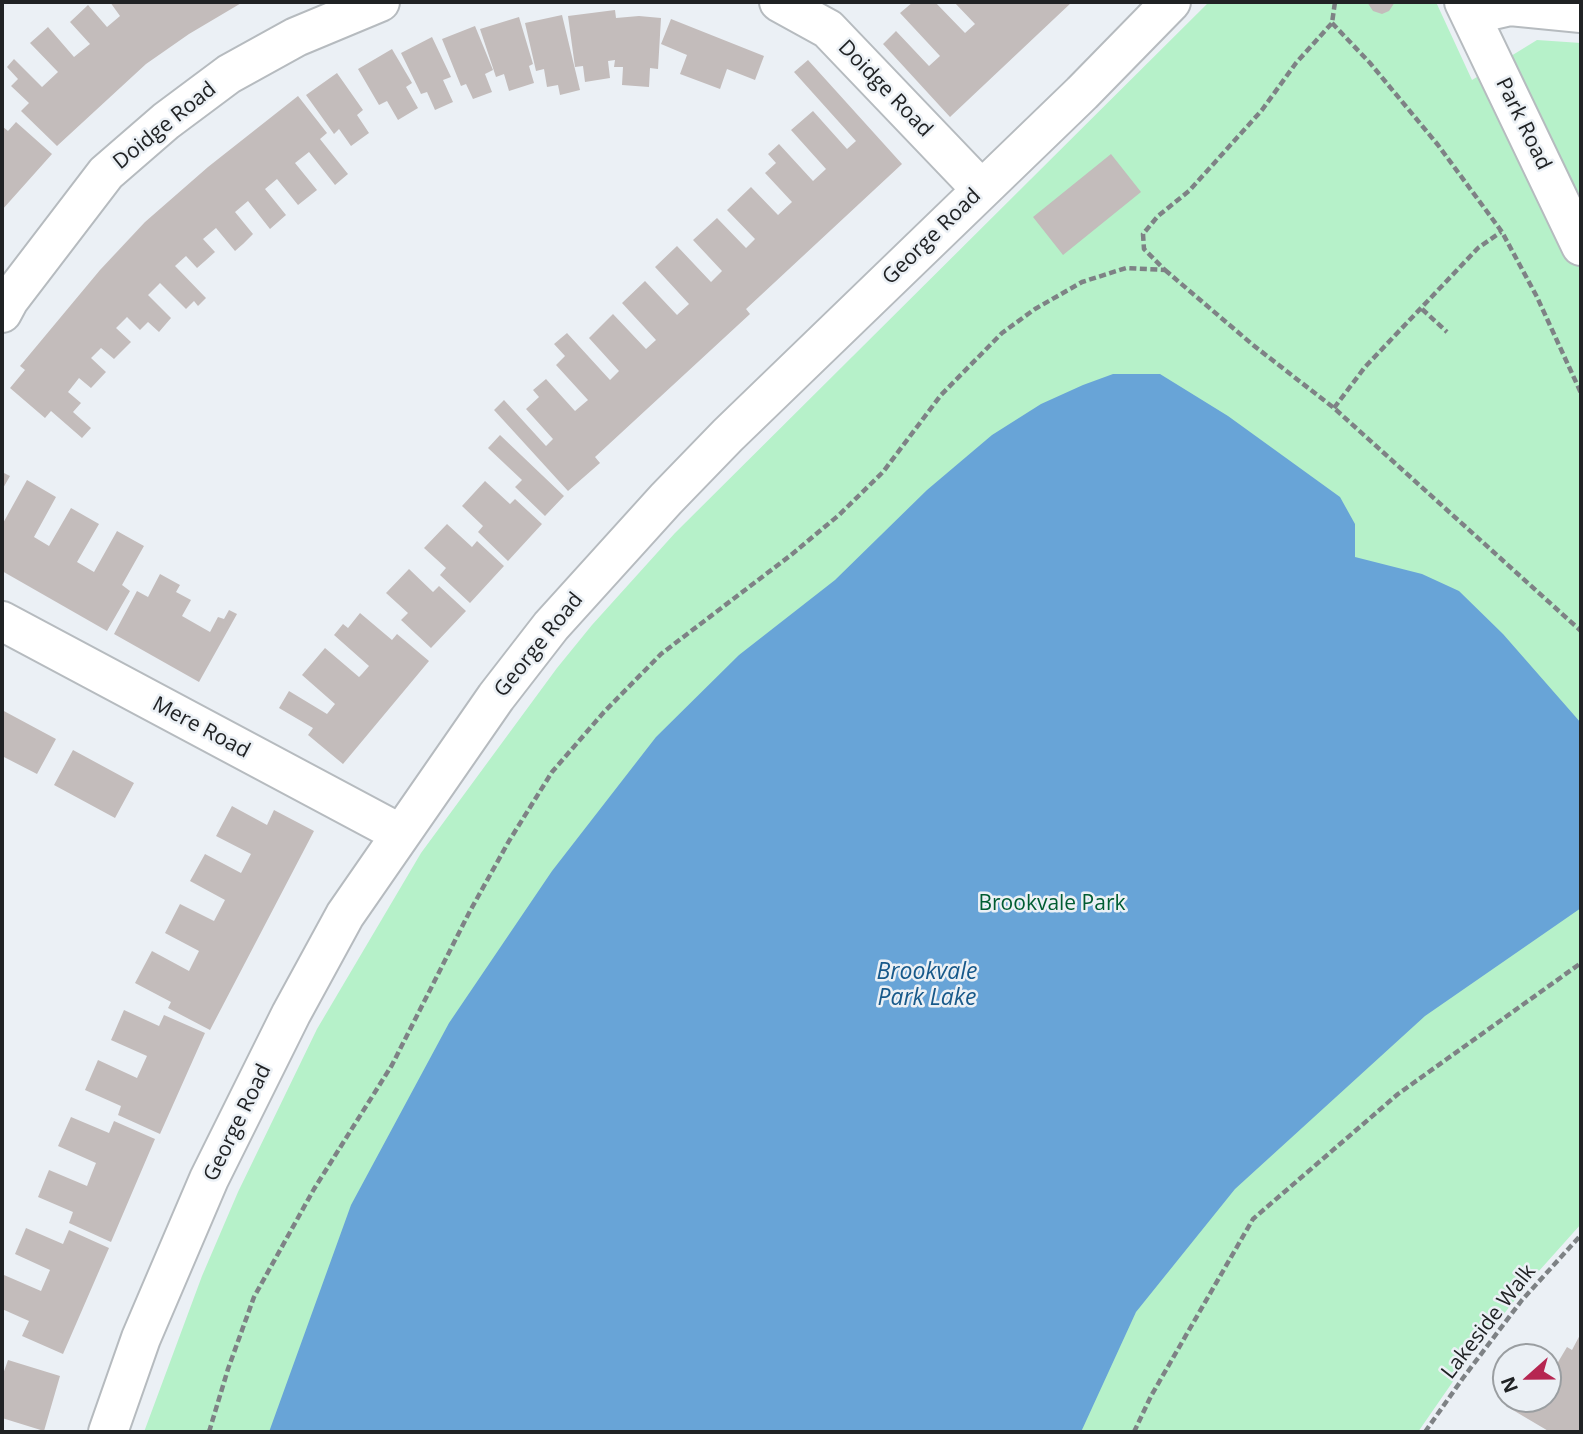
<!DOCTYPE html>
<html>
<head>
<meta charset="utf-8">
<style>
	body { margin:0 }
	#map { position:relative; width:1583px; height:1434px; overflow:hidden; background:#ebf0f5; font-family:"Open Sans",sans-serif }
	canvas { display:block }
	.frame { position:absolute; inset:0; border:4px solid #202224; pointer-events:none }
	.north { position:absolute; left:1492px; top:1343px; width:70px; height:70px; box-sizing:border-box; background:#ebf0f5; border:2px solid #9a9ea1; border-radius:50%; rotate:249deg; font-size:19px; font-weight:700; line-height:28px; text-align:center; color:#202224 }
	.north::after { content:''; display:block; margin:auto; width:24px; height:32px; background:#b62651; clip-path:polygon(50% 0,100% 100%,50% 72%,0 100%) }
</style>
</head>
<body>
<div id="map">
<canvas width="1583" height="1434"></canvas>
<div class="frame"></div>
<div class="north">N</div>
</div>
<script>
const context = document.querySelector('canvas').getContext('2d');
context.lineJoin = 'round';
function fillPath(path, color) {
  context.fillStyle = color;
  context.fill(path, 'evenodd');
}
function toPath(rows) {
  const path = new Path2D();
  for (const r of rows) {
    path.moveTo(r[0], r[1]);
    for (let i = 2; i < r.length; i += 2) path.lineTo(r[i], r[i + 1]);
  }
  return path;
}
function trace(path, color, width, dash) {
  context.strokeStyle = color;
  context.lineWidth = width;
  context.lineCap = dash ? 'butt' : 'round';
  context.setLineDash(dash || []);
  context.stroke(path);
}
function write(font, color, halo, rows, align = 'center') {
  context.font = font + ' "Open Sans",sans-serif';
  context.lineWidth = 5;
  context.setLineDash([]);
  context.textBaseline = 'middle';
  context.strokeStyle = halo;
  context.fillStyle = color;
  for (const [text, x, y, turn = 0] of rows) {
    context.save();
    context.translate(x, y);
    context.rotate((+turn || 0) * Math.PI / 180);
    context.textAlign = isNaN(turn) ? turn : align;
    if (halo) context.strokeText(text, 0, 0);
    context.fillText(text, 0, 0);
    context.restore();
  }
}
const green = toPath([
	[1209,2,1436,2,1472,80,1537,40,1581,43,1581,1224,1530,1281,1472,1354,1418,1432,144,1432,202,1276,238,1192,317,1029,421,853,557,668,592,625,675,533]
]);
const water = toPath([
	[1113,374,1160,374,1228,416,1340,497,1355,524,1355,557,1422,574,1459,591,1503,634,1581,723,1581,908,1425,1016,1235,1189,1136,1312,1081,1432,269,1432,351,1205,449,1023,552,871,656,737,739,655,835,580,927,490,992,435,1041,404,1083,385]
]);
const building = toPath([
	[110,2,243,2,189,34,146,64,57,146,21,111,29,103,11,86,18,79,7,67,14,59,42,87,58,72,30,43,48,27,74,57,90,44,70,22,88,5,107,27,120,16],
	[913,2,935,2,965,33,975,24,954,2,1072,2,950,117,883,44,896,31,929,66,940,56,900,13],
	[1367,2,1395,2,1389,11,1382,14,1373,11],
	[615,10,616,18,639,16,661,18,658,69,650,68,649,87,622,85,623,67,614,67,615,60,608,61,610,78,585,82,583,66,575,67,568,16],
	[562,15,580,90,560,95,558,85,547,87,544,69,536,71,525,23],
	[519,17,533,64,529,66,534,83,509,91,504,74,496,77,480,29],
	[671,19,764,56,755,80,727,69,720,89,680,74,687,55,661,44],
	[475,26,493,70,485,74,492,92,473,99,466,84,461,86,442,39],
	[432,37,451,77,443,80,453,102,435,110,427,92,421,94,401,53],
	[392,49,412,83,406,87,418,108,398,120,387,101,379,105,358,69],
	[808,60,902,164,746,309,750,314,595,457,600,463,568,491,494,410,504,400,546,446,553,439,526,409,539,397,533,390,546,379,575,411,588,400,556,365,565,356,554,344,567,333,610,380,619,371,589,338,613,314,646,349,656,340,622,303,645,281,677,315,689,304,655,267,677,246,711,282,722,271,693,240,717,218,746,248,755,239,727,210,751,187,778,215,792,202,765,173,776,163,768,154,779,144,813,181,826,169,791,130,813,111,847,149,856,141,794,72],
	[337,73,363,110,357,115,369,133,351,146,339,129,334,134,306,95],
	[298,96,327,133,320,139,348,174,335,185,309,152,295,163,317,190,298,205,277,179,265,189,286,215,270,229,248,201,235,212,253,234,243,244,235,251,216,228,203,239,215,252,205,261,197,268,186,256,175,266,206,298,198,306,194,301,186,309,160,283,148,295,171,318,159,332,148,322,140,330,127,317,116,328,131,342,114,359,101,348,91,358,106,372,91,388,79,378,68,392,81,403,73,412,91,428,82,438,51,411,45,418,10,388,25,370,20,366,100,270,145,222,208,167],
	[16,122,52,154,2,210,2,126,8,131],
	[1111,154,1141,192,1063,255,1033,217],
	[500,435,564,496,545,516,515,487,522,480,488,448],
	[2,472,10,476,2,490],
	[27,480,56,497,34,537,49,546,71,508,99,524,77,562,94,572,117,531,144,546,122,585,130,591,107,631,2,571,2,525],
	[485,481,510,504,515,499,542,524,508,561,478,532,483,526,462,506],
	[447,524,472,547,477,541,504,566,470,603,440,575,446,568,424,548],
	[409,569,433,592,439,586,466,611,431,648,401,620,408,613,386,593],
	[160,574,180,585,176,592,191,600,182,616,210,632,218,617,224,619,229,610,237,614,199,682,114,634,137,591,148,597],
	[360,613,392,640,397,634,429,661,343,764,308,735,313,728,279,708,289,691,327,714,335,704,302,675,325,648,359,677,362,674,369,666,334,635,343,624,348,628],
	[2,710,56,739,37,774,2,756],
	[73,750,134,783,115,818,54,785],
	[232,806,267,825,274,810,314,831,210,1030,168,1008,171,1002,135,983,152,951,189,971,199,951,165,933,180,904,214,921,225,900,190,881,205,854,241,873,251,854,216,836],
	[124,1010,159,1026,164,1015,205,1033,160,1134,118,1115,121,1106,85,1090,98,1060,137,1078,147,1056,111,1040],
	[71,1117,109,1133,114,1121,155,1139,111,1242,69,1223,73,1212,38,1197,49,1170,87,1186,92,1173,96,1163,58,1146],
	[26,1228,63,1244,69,1230,109,1248,63,1354,22,1336,29,1321,2,1309,4,1275,41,1291,50,1270,15,1254],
	[1581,1333,1581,1411,1579,1415,1581,1416,1581,1432,1550,1432,1506,1406,1510,1399,1548,1399,1548,1379,1567,1347,1572,1350],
	[8,1360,60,1376,44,1431,2,1418,2,1377]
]);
const path = toPath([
	[1332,23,1370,63,1438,145,1502,232,1537,297,1581,393],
	[1165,270,1253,345,1334,408,1581,631],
	[1422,309,1447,332],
	[1334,408,1365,367,1478,248,1501,232],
	[209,1432,228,1369,254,1297,314,1189,392,1065,470,911,509,841,552,772,604,712,661,654,791,555,839,515,883,472,941,395,1002,333,1035,309,1082,282,1126,268,1165,270,1144,249,1143,234,1158,216,1189,191,1262,110,1296,63,1332,23,1335,2],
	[1134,1432,1151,1396,1253,1219,1398,1094,1581,963],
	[1425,1432,1463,1378,1522,1300,1581,1235]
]);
const minor = toPath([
	[779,2,828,29,981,189],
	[1464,2,1581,246],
	[1471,15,1510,6,1581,13],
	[2,313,9,300,106,173,166,121,229,74,296,37,380,2],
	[2,621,401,834],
	[108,1432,141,1338,209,1179,291,1014,345,915,496,697,551,626,666,499,728,435,1082,93,1171,2]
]);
const streetNames = [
	["Doidge Road",885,89,46],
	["Park Road",1523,124,64],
	["Doidge Road",165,126,-39],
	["George Road",932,237,-44],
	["George Road",539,645,-51],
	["Mere Road",201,728,28],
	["George Road",238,1123,-64],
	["Lakeside Walk",1489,1322,-52]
];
const parkNames = [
	["Brookvale Park",1052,904]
];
const waterNames = [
	["Brookvale",927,972],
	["Park Lake",927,998]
];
fillPath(green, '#b6f1c9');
fillPath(water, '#68a4d7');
fillPath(building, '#c3bcbb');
trace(minor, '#b6bbbf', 42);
trace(path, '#7e8285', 4.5, [7, 3.5]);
trace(minor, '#fff', 38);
write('21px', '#202224', '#ebf0f5', streetNames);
write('21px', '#005c32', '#ebf0f5', parkNames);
write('italic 23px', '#17598a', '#ebf0f5', waterNames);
</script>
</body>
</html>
